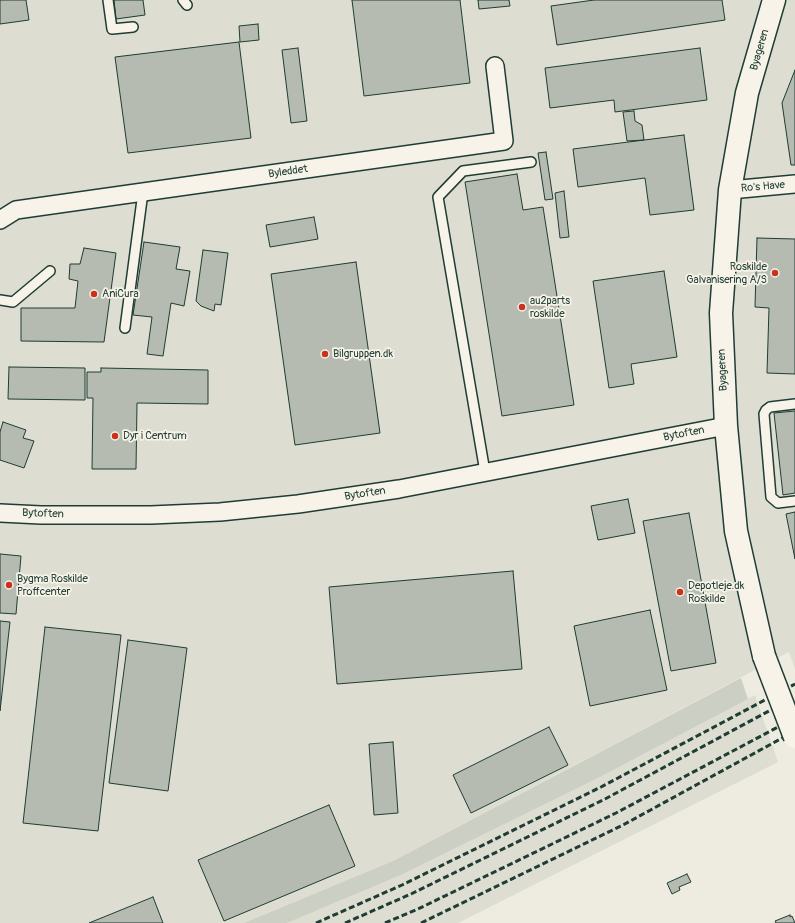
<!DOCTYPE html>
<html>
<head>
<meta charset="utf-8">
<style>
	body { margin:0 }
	canvas { display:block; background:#eeece1 }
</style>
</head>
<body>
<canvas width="795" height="923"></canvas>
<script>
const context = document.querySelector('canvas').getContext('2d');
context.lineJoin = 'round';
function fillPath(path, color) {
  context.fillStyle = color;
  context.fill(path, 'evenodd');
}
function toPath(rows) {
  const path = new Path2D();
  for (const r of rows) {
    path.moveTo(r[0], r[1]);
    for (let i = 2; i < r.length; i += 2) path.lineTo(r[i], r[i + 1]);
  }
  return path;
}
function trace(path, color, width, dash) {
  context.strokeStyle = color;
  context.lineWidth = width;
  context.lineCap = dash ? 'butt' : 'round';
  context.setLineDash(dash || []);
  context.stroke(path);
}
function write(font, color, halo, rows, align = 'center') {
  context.font = font + ' Pangolin,sans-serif';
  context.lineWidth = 3.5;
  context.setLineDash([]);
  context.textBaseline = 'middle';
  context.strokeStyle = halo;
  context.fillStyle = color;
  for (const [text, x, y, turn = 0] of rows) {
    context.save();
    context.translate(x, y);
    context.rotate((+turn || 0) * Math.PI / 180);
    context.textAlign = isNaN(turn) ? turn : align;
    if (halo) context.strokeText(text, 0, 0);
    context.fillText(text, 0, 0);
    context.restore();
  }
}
const built = toPath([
	[0,0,795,0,795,669,789,652,393,861,244,923,0,923],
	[755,695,778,762,458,923,287,923,401,875,596,779]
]);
const green = toPath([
	[741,678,748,699,596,779,401,875,287,923,244,923,393,861]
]);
const building = toPath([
	[0,0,26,0,29,20,0,24,0,0],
	[114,0,143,0,145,15,116,19,114,0],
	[352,0,460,0,470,83,364,96,352,0],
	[478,0,509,0,510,6,479,9,478,0],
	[594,0,722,0,725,20,557,45,551,6,594,0],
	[258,24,259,40,240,42,239,26,258,24],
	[239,42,251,138,128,153,115,57,239,42],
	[298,48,307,121,291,123,282,50,298,48],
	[700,48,707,100,615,112,614,100,550,108,545,68,700,48],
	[795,70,795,165,791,165,782,103,795,70],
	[634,111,635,121,642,125,644,140,627,141,623,112,634,111],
	[684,135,694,210,650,215,645,178,578,187,573,149,684,135],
	[546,152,553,199,545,200,538,153,546,152],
	[517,174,523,210,543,207,574,405,502,416,465,182,517,174],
	[564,191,569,237,560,238,555,193,564,191],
	[314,217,318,239,270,247,266,225,314,217],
	[757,238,795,239,795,374,767,373,769,308,755,307,757,238],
	[144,242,180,247,176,269,190,271,184,306,171,303,163,356,147,354,152,317,133,315,144,242],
	[84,248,116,253,104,342,21,341,21,308,75,308,78,281,69,279,70,264,80,264,84,248],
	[203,250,228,253,221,305,215,304,214,311,201,306,196,301,203,250],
	[356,262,380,433,295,445,271,274,356,262],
	[664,271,677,357,631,364,634,384,609,388,593,281,664,271],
	[9,367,85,368,85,400,8,399,9,367],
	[101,368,208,370,208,404,137,403,136,469,92,469,93,398,87,398,87,372,101,372,101,368],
	[795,411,795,493,783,495,774,413,795,411],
	[3,422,26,430,23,438,34,441,24,468,0,460,0,432,3,422],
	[628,499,635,533,598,540,591,506,628,499],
	[795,512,795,559,786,514,795,512],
	[689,513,716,663,671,671,643,521,689,513],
	[0,554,21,556,16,614,0,613,0,554],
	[513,571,522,669,337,684,329,587,513,571],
	[650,610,667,690,590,706,574,626,650,610],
	[0,621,10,622,0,711,0,621],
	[45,627,121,635,98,831,23,823,45,627],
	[128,640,187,648,168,791,109,783,128,640],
	[549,727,568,765,471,813,453,775,549,727],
	[393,742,398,813,374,815,369,744,393,742],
	[329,805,355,866,224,921,198,860,329,805],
	[687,874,691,882,679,887,680,890,672,894,667,883,687,874],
	[153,897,163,923,89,923,153,897],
	[790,915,790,917,792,916,795,923,776,923,775,921,790,915]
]);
const service = toPath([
	[108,0,112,29,133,27],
	[183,0,187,5],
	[0,300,13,302,50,271],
	[125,328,143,192],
	[795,404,770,407,766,410,764,414,771,497,778,503,795,501],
	[485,472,438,197,463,171,531,162]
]);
const minor = toPath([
	[730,190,795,184],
	[0,220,16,210,504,141,495,66],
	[0,513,41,515,151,515,220,512,298,504,399,489,726,426]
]);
const tertiary = toPath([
	[764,656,736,531,726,426,721,313,730,190,747,93,774,0]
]);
const rail = toPath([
	[316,923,402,885,601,787,795,684],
	[345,923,411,894,605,799,795,697],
	[385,923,418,909,616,813,795,718],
	[421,923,623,825,795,731]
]);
const tertiaryBridge = toPath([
	[764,656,795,737]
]);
const markers = [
	[775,273,4,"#c8321e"],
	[94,294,4,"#c8321e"],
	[522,307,4,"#c8321e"],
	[325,354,4,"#c8321e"],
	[115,436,4,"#c8321e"],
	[9,585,4,"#c8321e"],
	[680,592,4,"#c8321e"]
];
const streetNames = [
	["Byageren",760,50,-74],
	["Byleddet",288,172,-8],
	["Ro's Have",763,187,-5],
	["Byageren",723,370,-93],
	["Bytoften",684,434,-11],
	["Bytoften",365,494,-9],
	["Bytoften",43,514,2]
];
const poiNames = [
	["Roskilde",767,267,"right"],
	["Galvanisering A/S",767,280,"right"],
	["AniCura",102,294],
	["au2parts",530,301],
	["roskilde",530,314],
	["Bilgruppen.dk",333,354],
	["Dyr i Centrum",123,436],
	["Bygma Roskilde",17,579],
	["Proffcenter",17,592],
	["Depotleje.dk",688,586],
	["Roskilde",688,599]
];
fillPath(built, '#ddddd2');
fillPath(green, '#cccfc4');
fillPath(building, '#b5bbb0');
trace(building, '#1f3d34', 1);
trace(service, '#1f3d34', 12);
trace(minor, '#1f3d34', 20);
trace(tertiary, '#1f3d34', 25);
trace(service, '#f7f3e8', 9);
trace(minor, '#f7f3e8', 17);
trace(tertiary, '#f7f3e8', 22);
trace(rail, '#1f3d34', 3, [6, 3]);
trace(tertiaryBridge, '#1f3d34', 25, []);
trace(tertiaryBridge, '#f7f3e8', 22);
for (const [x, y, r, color] of markers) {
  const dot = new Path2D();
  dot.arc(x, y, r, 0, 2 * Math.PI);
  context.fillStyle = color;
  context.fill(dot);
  trace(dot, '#f7f3e8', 1.5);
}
write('11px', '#1f3d34', '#f7f3e8', streetNames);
write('11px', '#1f3d34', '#f7f3e8', poiNames, 'left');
</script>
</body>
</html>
